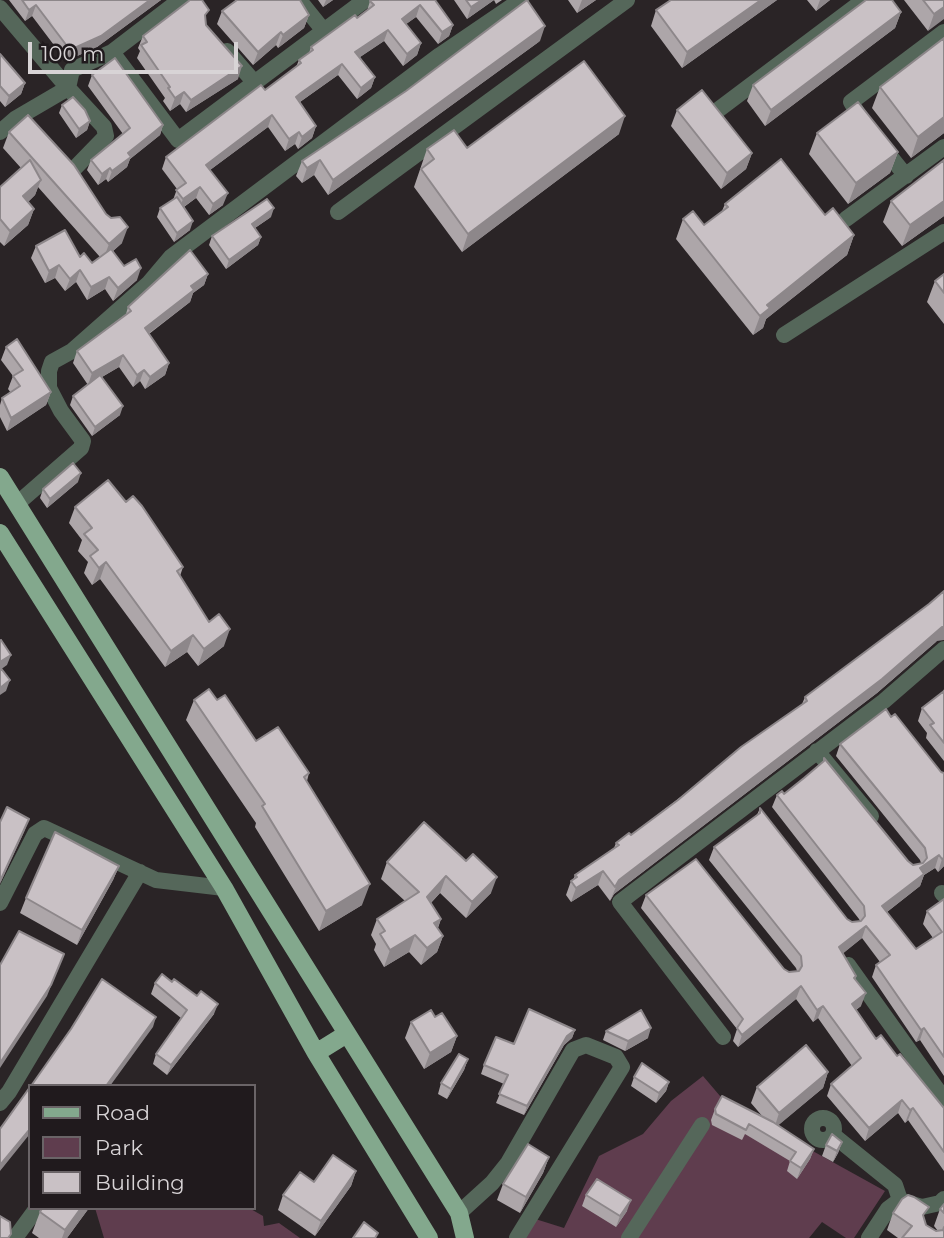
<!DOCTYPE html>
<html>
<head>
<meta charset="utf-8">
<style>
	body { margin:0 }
	#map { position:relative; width:944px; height:1238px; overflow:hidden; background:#2a2426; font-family:Montserrat,sans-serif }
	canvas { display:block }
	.legend { position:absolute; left:28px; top:1084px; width:228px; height:126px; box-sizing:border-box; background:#201a1d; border:2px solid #6a6467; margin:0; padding:9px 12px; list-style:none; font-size:21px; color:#d8d4d6 }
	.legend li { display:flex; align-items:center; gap:14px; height:35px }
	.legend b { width:35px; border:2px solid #6a6467 }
	.scale { position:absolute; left:28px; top:42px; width:210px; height:32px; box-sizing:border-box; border:4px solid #d8d4d6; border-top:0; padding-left:9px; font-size:21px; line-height:24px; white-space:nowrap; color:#d8d4d6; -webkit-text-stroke:5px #201a1d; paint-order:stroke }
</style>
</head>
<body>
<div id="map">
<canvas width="944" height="1238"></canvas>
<ul class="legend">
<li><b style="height:9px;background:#83a88d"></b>Road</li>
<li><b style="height:19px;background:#5f3d4e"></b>Park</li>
<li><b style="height:19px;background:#c9c1c5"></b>Building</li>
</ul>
<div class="scale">100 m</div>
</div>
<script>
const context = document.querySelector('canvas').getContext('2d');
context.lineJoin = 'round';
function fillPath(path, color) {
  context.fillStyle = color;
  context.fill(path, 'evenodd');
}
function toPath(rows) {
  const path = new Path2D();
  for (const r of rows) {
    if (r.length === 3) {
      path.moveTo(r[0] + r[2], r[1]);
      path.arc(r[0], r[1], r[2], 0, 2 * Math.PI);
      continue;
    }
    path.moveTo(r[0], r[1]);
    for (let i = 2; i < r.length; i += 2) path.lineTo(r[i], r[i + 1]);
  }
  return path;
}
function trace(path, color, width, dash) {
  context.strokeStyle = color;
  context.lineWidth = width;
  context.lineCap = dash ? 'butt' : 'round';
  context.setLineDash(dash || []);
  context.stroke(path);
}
const green = toPath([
	[703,1076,726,1103,885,1191,854,1238,846,1238,822,1222,809,1238,519,1238,529,1217,564,1228,599,1156,643,1134,671,1101],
	[95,1208,249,1208,263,1216,264,1226,279,1223,300,1238,104,1238]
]);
const minor = toPath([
	[299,0,324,31],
	[0,8,68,88,72,70,112,52,180,0],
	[227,51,255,83],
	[112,52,178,140,365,0],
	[714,113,864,0],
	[863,122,851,102,944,32],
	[0,132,15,119,68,88,104,127,106,136,73,170],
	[881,145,906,176],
	[338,212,627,0],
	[846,219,944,147],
	[784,335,944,232],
	[18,503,81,448,83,441,61,411,49,388,49,371,52,362,72,351,149,283,171,257,440,55,521,0],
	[817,751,871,816],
	[942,893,944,895],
	[0,903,35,834,44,828,156,880,224,888],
	[848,965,944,1099],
	[723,1037,620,902,884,701,944,649],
	[0,1103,9,1092,140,872],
	[823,1129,11],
	[833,1135,895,1185,900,1200],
	[459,1213,492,1183,508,1163,573,1050,586,1045,616,1057,622,1067,517,1238],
	[15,1238,37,1208],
	[629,1238,702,1125],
	[869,1238,888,1209,900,1200,922,1207,940,1203,944,1199]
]);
const major = toPath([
	[0,477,459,1213,465,1238],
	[0,533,224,888,316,1053,429,1238],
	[316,1053,345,1035]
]);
const wall = toPath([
	[9,0,161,0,97,47,66,61,32,16,25,21],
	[318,0,333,0,323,7],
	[454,0,502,0,496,4,494,0,467,19],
	[568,0,596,0,577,13],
	[671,0,777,0,682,68,651,26,656,10],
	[807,0,830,0,816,11],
	[904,0,944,0,928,31],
	[370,1,436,1,453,25,449,36,438,44,416,17,406,24,421,43,417,55,403,66,384,41,360,57,375,77,371,88,357,99,338,75,300,102,316,126,312,138,298,149,295,144,285,151,268,127,210,170,223,205,209,215,196,198,184,207,190,230,174,242,157,217,160,208,173,200,177,189,162,169,166,157,265,90,296,67,299,60,309,53,311,47,367,11],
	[222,11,309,15,304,28,278,48,276,45,253,65,217,24],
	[901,12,895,28,765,126,747,101,753,85],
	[205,19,206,25,238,79,186,112,180,104,170,111,163,101,165,98,137,58,140,51,138,48,143,36],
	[944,38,944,133,911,158,872,108,880,87],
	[540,41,328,195,314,175,302,183,296,176,302,161],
	[0,54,25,83,21,94,5,107,0,101],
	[92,75,163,125,160,135,130,159,127,167,108,182,106,179,98,185,87,170,91,160,123,134,88,86],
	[62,105,90,121,87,130,76,138,59,113],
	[677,110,752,153,746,169,721,189,671,126],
	[9,132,122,243,113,251,124,266,137,280,113,301,105,289,87,300,76,282,65,291,55,278,45,283,31,258,36,246,80,257,92,263,100,257,38,187,35,195,28,202,34,209,28,225,4,246,0,242,0,187,21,168,3,148],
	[817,133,898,152,890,173,848,204,809,154],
	[619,134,462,252,414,187,427,149,467,148],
	[944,160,944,216,902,246,883,222,891,201],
	[725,204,825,215,854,235,847,255,766,319,763,328,753,335,676,239,683,219,704,225,722,211],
	[271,217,255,228,261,237,258,245,226,269,209,245,212,236],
	[208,274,204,285,193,293,190,302,149,334,169,363,165,375,145,389,140,381,133,387,119,367,102,377,120,415,92,436,70,405,73,396,88,385,73,363,77,351,126,314,128,307],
	[944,274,944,324,927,302,935,281],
	[6,347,51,392,46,405,7,431,0,417,0,405,2,398,11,393,8,389,13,376,1,360],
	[78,482,47,508,40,498,43,489],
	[126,502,183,567,180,576,224,646,198,666,187,652,165,667,100,579,92,585,84,573,88,562,78,551,82,540,69,523,75,507],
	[937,641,877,693,614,894,610,901,598,885,571,902,566,895,571,881,573,880,575,875,614,848,616,843,631,835,802,704,805,697],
	[944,689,944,761,926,738,927,733,918,721,922,708,943,692],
	[194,700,256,741,309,773,307,781,362,905,319,931,255,827,256,823,186,720],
	[891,717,941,772,944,866,938,872,935,868,924,875,920,886,887,912,916,949,933,938,923,924,927,911,944,899,944,1076,920,1040,916,1042,872,977,876,965,880,962,862,938,843,953,856,976,855,980,861,1006,856,1010,876,1039,897,1056,944,1108,944,1171,908,1120,905,1123,898,1113,865,1141,827,1096,831,1084,852,1066,818,1018,813,1022,796,999,738,1047,733,1041,737,1029,641,908,646,895,789,972,797,971,796,968,709,860,714,847,757,815,760,808,847,919,852,922,860,921,859,919,772,807,777,795,784,794,822,763,824,758,908,861,913,865,921,863,920,860,836,756,840,744],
	[424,822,491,893,466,918,440,893,431,903,441,919,438,928,443,936,437,952,421,965,409,952,384,967,374,950,376,944,371,935,377,919,405,901,381,879,387,862],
	[119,866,113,880,77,945,20,913,26,898],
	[155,983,214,1014,167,1075,153,1064,156,1054,181,1018,151,994],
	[435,1017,457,1036,451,1052,424,1069,405,1038,411,1022],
	[575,1030,572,1038,564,1045,524,1115,496,1103,504,1084,481,1074,484,1065,514,1044],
	[606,1031,648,1038,625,1051,603,1040],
	[468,1059,464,1070,447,1099,438,1094,441,1083],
	[828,1072,823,1088,778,1125,814,1149,810,1159,797,1179,787,1171,790,1161,745,1134,742,1140,712,1125,711,1120,715,1109,763,1117,751,1103,757,1087],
	[634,1077,669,1082,666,1091,656,1103,631,1086],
	[842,1142,838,1153,833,1162,822,1156,826,1145],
	[549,1157,543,1173,520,1213,497,1200,503,1184],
	[356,1171,351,1186,315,1236,278,1210,283,1195,314,1182],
	[586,1195,627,1211,616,1227,582,1206],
	[944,1204,944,1238,898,1238,887,1230,893,1213,925,1220,926,1225,936,1231,938,1231,934,1226,940,1209],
	[42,1208,89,1208,67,1238,39,1238,32,1233,40,1212]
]);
const shadedWall = toPath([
	[150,0,161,0,97,47,66,61,70,50],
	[326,0,333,0,323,7],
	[482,0,494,0,467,19,471,7],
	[582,0,596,0,577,13],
	[761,0,777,0,682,68,687,52],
	[820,0,830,0,816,11],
	[36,5,32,16,25,21,29,10],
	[420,5,416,17,398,30,402,19],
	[944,7,944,19,928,31,934,14],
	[901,12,895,28,765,126,771,110],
	[309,15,304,28,278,48,283,35],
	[453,25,449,36,438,44,442,32],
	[545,26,540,41,328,195,333,180],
	[388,30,384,41,351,63,355,52],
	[281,32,276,45,253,65,258,52],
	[421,43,417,55,403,66,407,54],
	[342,64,338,75,297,104,296,97,301,93],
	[242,66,238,79,186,112,191,100],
	[375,77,371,88,357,99,361,88],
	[25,83,21,94,5,107,9,96],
	[184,92,180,104,170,111,175,98],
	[272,115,268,127,202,176,206,165],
	[625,116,619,134,462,252,468,234],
	[944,117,944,133,911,158,918,137],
	[90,121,87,130,76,138,79,129],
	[163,125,160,135,130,159,127,167,108,182,112,171,128,153],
	[316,126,312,138,298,149,302,137],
	[299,132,295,144,285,151,289,139],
	[898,152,890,173,848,204,856,183],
	[752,153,746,169,721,189,727,173],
	[320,160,314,175,302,183,307,168],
	[110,168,106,179,98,185,102,174],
	[41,180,35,195,17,212,23,196],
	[200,187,196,198,179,210,183,199],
	[228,193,223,205,209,215,213,204],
	[944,201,944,216,902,246,910,225],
	[274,208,271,217,249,232,252,224],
	[34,209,28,225,4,246,10,231],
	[193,221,190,230,174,242,177,233],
	[128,227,122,243,103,260,109,244],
	[854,235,847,255,766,319,763,328,753,335,760,316,767,305],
	[261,237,258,245,226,269,229,260],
	[59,265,55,278,45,283,49,271],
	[141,268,137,280,113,301,118,288],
	[80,270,76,282,65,291,70,279],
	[208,274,204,285,193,293,190,302,140,340,145,328,191,286],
	[109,277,105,289,87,300,91,287],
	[123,355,119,367,88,385,92,373],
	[169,363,165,375,145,389,150,377],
	[144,370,140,381,133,387,137,375],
	[51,392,46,405,7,431,11,418],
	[123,406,120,415,92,436,95,427],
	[81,473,78,482,47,508,50,499],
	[106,562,100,579,92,585,99,568],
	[942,627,944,627,944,640,937,641,877,693,614,894,610,901,619,880],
	[230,629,224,646,198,666,204,649],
	[193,635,187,652,165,667,171,651],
	[11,655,7,665,0,670,0,662],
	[10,680,6,691,0,695,0,688],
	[29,819,24,832,0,884,0,881],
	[939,855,935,868,924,875,920,886,878,919,882,906,920,868],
	[944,858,944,866,938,872,942,859],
	[119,866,113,880,77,945,82,930],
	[603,871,598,885,571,902,576,888],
	[446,876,440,893,421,913,427,897],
	[497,877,491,893,466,918,472,902],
	[370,884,362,905,319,931,326,911],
	[441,919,435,935,434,923],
	[866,926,862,938,835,960,839,947],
	[415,935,409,952,384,967,390,950],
	[443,936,437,952,421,965,427,948],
	[64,954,47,996,0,1068,0,1063],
	[801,986,796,999,738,1047,742,1035],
	[866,993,861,1006,847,1017,852,1004],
	[218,1004,214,1014,167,1075,171,1065],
	[823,1006,818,1018,813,1022,817,1010],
	[156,1017,153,1027,110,1086,106,1086],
	[651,1028,648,1038,625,1051,628,1041],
	[924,1028,920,1040,916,1042,921,1030],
	[575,1030,572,1038,564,1045,524,1115,527,1106,567,1036],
	[457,1036,451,1052,424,1069,430,1053],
	[468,1059,464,1070,447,1099,451,1089],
	[828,1072,823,1088,774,1129,779,1113],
	[669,1082,666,1091,656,1103,659,1093],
	[902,1100,898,1113,865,1141,869,1128],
	[913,1108,908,1120,905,1123,910,1110],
	[30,1129,29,1135,0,1171,0,1165],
	[842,1142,838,1153,833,1162,837,1151],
	[814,1149,810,1159,797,1179,801,1168],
	[549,1157,543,1173,520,1213,526,1197],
	[356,1171,351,1186,315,1236,321,1221],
	[631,1200,627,1211,616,1227,620,1216],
	[81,1208,89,1208,67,1238,62,1238,65,1230]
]);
const building = toPath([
	[22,0,150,0,101,36,70,50,36,5,29,10,22,0],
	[190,0,202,0,209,10,205,15,206,25,242,66,191,100,184,92,175,98,168,88,170,87,141,45,147,42,143,36,190,0],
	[237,0,300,0,309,15,283,35,281,32,258,52,222,11,237,0],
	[371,0,435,0,453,25,442,32,420,5,402,19,421,43,407,54,388,30,355,52,375,77,361,88,342,64,301,93,296,97,316,126,302,137,299,132,289,139,272,115,206,165,228,193,213,204,200,187,183,199,176,190,186,183,166,157,261,85,265,90,301,63,299,60,313,50,311,47,355,15,357,18,374,5,370,1,371,0],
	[466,0,482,0,471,7,466,0],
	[527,0,545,26,333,180,320,160,307,168,302,161,406,91,527,0],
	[671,0,761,0,687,52,656,10,671,0],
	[866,0,892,0,901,12,771,110,753,85,866,0],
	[923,0,944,0,944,7,934,14,923,0],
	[944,38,944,117,918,137,880,87,944,38],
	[0,54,25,83,9,96,0,86,0,54],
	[115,58,163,125,128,153,131,157,112,171,110,168,102,174,91,160,130,128,92,75,115,58],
	[584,61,625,116,468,234,421,169,434,159,427,149,454,130,467,148,584,61],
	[702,90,752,153,727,173,677,110,702,90],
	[73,97,85,110,90,121,79,129,62,105,73,97],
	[858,102,898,152,856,183,817,133,858,102],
	[28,115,74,165,106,214,111,218,120,217,128,227,109,244,9,132,28,115],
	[781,159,825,215,833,208,854,235,767,305,770,308,760,316,683,219,693,211,704,225,728,207,725,204,781,159],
	[30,160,41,180,23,196,34,209,10,231,0,219,0,187,30,160],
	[944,160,944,201,910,225,891,201,944,160],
	[177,197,193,221,177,233,160,208,177,197],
	[267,199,274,208,252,224,261,237,229,260,212,236,267,199],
	[65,230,80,257,84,253,92,263,111,249,124,266,136,259,141,268,118,288,109,277,91,287,80,270,70,279,59,265,49,271,36,246,65,230],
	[190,250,208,274,191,286,194,290,145,328,169,363,150,377,144,370,137,375,123,355,92,373,77,351,131,311,128,307,190,250],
	[944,274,944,293,935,281,944,274],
	[17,339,51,392,11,418,2,398,20,386,13,376,23,370,6,347,17,339],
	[100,375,123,406,95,427,73,396,100,375],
	[73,463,81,473,50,499,43,489,73,463],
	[108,480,126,502,133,496,142,506,183,567,177,571,209,622,219,614,230,629,204,649,193,635,171,651,106,562,99,568,90,556,98,550,84,534,92,528,75,507,108,480],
	[944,591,944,627,942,627,882,679,619,880,615,887,603,871,576,888,571,881,577,877,575,875,619,845,616,843,629,833,631,835,678,800,741,747,807,701,805,697,929,604,944,591],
	[1,640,11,655,0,662,0,641,1,640],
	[0,667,10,680,0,688,0,667],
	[209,689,217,700,225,695,256,741,278,727,309,773,304,777,370,884,326,911,262,806,265,804,194,700,209,689],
	[944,691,944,743,930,725,934,723,922,708,944,691],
	[886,709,891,717,895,714,941,772,944,773,944,858,942,859,939,855,920,868,924,874,882,906,916,949,942,932,927,911,944,899,944,1057,924,1028,921,1030,876,965,890,955,866,926,839,947,856,976,854,978,866,993,852,1004,876,1039,881,1035,897,1056,900,1054,944,1108,944,1152,913,1108,910,1110,902,1100,869,1128,831,1084,861,1058,823,1006,817,1010,801,986,742,1035,737,1028,743,1019,646,895,696,859,784,969,789,972,799,971,802,966,801,956,714,847,760,813,760,808,847,919,852,922,861,921,865,916,864,906,777,795,782,791,784,794,804,778,824,761,824,758,908,861,913,865,923,863,927,858,925,848,840,744,886,709],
	[7,807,29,819,0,881,0,822,7,807],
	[424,822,466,861,473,854,497,877,472,902,446,876,427,897,441,919,434,923,443,936,427,948,415,935,390,950,380,934,385,931,377,919,419,892,387,862,424,822],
	[55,832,119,866,82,930,26,898,55,832],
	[19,931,64,954,51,985,0,1063,0,965,19,931],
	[162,974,172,982,174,979,197,996,201,991,218,1004,171,1065,156,1054,187,1010,155,983,162,974],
	[102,979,156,1017,106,1086,31,1086,71,1029,102,979],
	[529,1009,575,1030,567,1036,527,1106,499,1094,508,1075,484,1065,496,1037,514,1044,529,1009],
	[431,1010,435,1017,442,1013,457,1036,430,1053,411,1022,431,1010],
	[641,1010,651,1028,628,1041,606,1031,641,1010],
	[806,1045,828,1072,779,1113,757,1087,806,1045],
	[459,1054,468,1059,451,1089,441,1083,459,1054],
	[642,1063,669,1082,659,1093,634,1077,642,1063],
	[30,1087,30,1129,0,1165,0,1129,30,1087],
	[722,1096,773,1122,814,1149,801,1168,790,1161,796,1152,749,1124,746,1130,716,1114,715,1109,722,1096],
	[832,1134,842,1142,837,1151,826,1145,832,1134],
	[528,1144,549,1157,526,1197,503,1184,528,1144],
	[333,1155,356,1171,321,1221,283,1195,300,1172,314,1182,333,1155],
	[597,1179,631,1200,620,1216,586,1195,597,1179],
	[908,1195,914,1197,929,1207,923,1215,926,1225,936,1231,943,1230,944,1227,944,1238,902,1238,912,1226,893,1213,902,1199,908,1195],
	[944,1204,944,1213,940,1209,944,1204],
	[42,1208,81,1208,65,1230,40,1212,42,1208],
	[0,1216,10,1222,11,1234,8,1238,0,1238,0,1216],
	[364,1222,378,1233,375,1238,353,1238,364,1222]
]);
fillPath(green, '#5f3d4e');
trace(minor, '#55675a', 16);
trace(major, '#83a88d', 18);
fillPath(wall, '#ada6a9');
fillPath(shadedWall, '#8d878a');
fillPath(building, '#c9c1c5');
trace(building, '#8d878a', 2);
</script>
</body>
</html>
